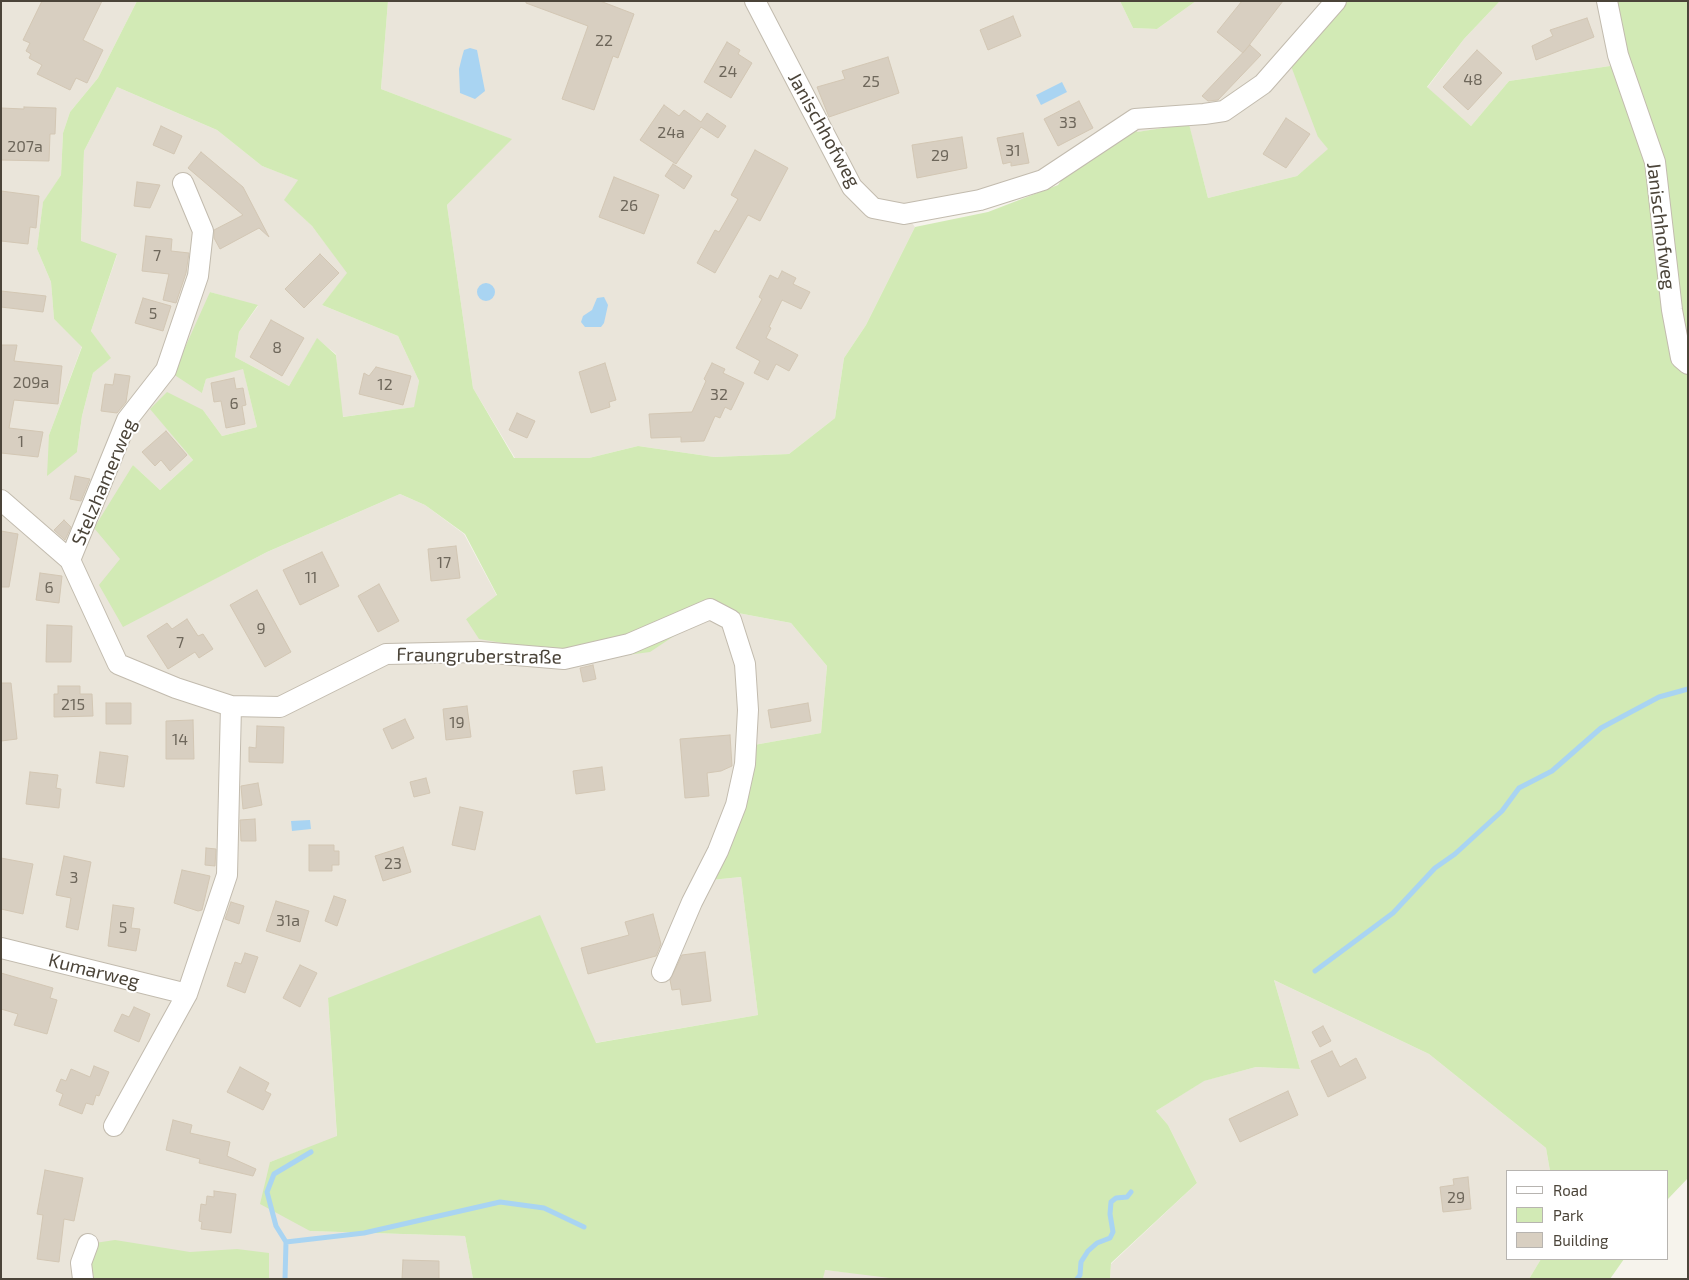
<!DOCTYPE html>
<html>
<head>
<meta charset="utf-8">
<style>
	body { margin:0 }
	#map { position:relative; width:1689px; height:1280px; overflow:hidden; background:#f6f3ec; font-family:"Exo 2",sans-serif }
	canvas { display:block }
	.frame { position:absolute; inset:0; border:2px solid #4b4439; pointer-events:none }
	.legend { position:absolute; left:1506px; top:1170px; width:162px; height:90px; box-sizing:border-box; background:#fff; border:1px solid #b7b4b0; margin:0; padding:6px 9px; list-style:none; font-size:15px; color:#4b4439 }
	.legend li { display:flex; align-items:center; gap:10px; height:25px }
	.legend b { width:25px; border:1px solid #b7b4b0 }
</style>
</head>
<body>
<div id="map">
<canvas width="1689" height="1280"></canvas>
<div class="frame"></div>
<ul class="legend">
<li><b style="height:6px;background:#fff"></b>Road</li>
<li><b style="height:14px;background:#d2eab5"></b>Park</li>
<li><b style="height:14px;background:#d8cfc1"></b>Building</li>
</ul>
</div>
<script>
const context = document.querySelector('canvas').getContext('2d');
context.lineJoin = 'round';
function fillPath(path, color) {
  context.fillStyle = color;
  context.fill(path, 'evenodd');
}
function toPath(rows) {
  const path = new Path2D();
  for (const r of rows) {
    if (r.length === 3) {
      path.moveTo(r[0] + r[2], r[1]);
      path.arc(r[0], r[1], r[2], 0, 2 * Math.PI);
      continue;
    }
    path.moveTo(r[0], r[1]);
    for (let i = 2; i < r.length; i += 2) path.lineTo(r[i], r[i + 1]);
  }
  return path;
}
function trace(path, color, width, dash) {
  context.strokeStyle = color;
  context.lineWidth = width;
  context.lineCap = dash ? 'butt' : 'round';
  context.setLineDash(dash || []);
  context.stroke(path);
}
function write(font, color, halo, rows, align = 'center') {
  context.font = font + ' "Exo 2",sans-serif';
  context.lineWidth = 4;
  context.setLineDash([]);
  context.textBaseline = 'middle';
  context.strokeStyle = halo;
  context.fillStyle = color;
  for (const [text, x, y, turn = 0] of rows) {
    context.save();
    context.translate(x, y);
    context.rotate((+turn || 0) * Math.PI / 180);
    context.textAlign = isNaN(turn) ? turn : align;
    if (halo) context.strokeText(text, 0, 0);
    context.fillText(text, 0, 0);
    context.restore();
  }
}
const residential = toPath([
	[1,1,137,1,98,78,70,112,63,133,61,175,43,203,37,249,51,282,54,319,82,346,49,435,77,452,82,416,93,373,110,358,91,331,117,255,81,242,84,151,117,87,217,130,262,166,299,180,285,200,312,226,348,273,322,305,398,336,419,381,415,407,342,417,336,354,317,339,289,386,235,357,239,332,258,306,210,292,202,393,206,379,243,368,257,427,222,436,203,410,151,409,193,460,160,490,133,465,120,560,123,626,267,552,400,494,425,505,464,534,497,596,466,619,692,624,722,610,791,623,827,666,821,733,754,745,711,880,741,877,758,1015,595,1043,328,998,337,1137,270,1162,310,1231,465,1236,473,1279,1,1279],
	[388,1,1120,1,1133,28,1157,29,1196,1,1326,1,1318,137,1329,149,1297,176,1208,198,1189,125,1137,132,1135,120,1058,170,905,214,915,227,866,325,844,358,835,418,789,454,714,457,638,446,589,458,515,458,473,388,447,205,511,139,381,89],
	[1500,1,1608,1,1610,66,1509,81,1471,126,1427,88,1464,39],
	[1274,980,1429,1054,1546,1148,1550,1171,1508,1171,1508,1259,1541,1259,1529,1279,1110,1279,1111,1264,1197,1183,1168,1125,1156,1111,1203,1081,1256,1067,1300,1069],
	[824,1270,896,1277,898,1279,823,1279]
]);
const green = toPath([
	[137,1,388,1,381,89,512,139,447,205,473,388,514,458,589,458,638,446,714,457,789,454,835,418,844,358,866,325,915,227,988,212,1058,185,1079,156,1135,119,1137,132,1189,124,1208,198,1297,176,1328,149,1318,137,1291,66,1326,1,1500,1,1464,39,1427,87,1471,126,1509,81,1610,66,1608,1,1688,1,1688,1178,1668,1199,1668,1171,1550,1171,1546,1148,1429,1054,1274,980,1300,1069,1256,1067,1204,1081,1156,1111,1168,1125,1197,1183,1111,1263,1110,1279,898,1279,825,1270,823,1279,473,1279,465,1236,310,1231,260,1204,270,1162,337,1136,328,998,540,915,596,1043,758,1015,741,877,711,880,754,745,821,733,827,666,791,623,722,610,692,624,650,652,597,659,479,639,466,619,497,595,465,534,425,505,400,494,267,552,123,627,99,585,120,559,94,528,133,465,160,490,193,460,150,409,167,392,203,410,222,436,257,427,243,369,206,379,202,393,173,374,210,292,258,305,239,332,235,357,289,386,317,338,336,355,343,417,414,407,419,381,398,336,322,305,347,273,312,226,284,200,298,180,262,166,217,130,117,87,84,151,81,241,117,254,91,331,111,358,93,373,82,416,77,452,47,476,49,435,82,347,54,319,51,282,37,249,43,202,61,175,63,133,70,112,98,78],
	[1120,1,1196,1,1157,29,1133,28],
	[115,1240,190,1252,237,1249,269,1253,269,1279,94,1279,88,1244],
	[1541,1259,1624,1259,1610,1279,1529,1279]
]);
const water = toPath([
	[470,48,477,50,485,91,475,99,460,93,459,69,462,57,464,50],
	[1062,82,1067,92,1041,105,1036,95],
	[486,292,9],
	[604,297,608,305,604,323,601,327,585,327,581,322,583,316,592,310,597,298],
	[310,820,311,829,292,831,291,821]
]);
const stream = toPath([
	[1315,971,1393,913,1435,868,1455,854,1502,811,1519,788,1552,771,1601,728,1659,697,1688,689],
	[286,1242,276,1226,267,1192,274,1174,311,1152],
	[285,1279,286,1242,364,1233,500,1202,544,1208,584,1227],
	[1077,1279,1080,1275,1081,1262,1088,1251,1097,1243,1110,1238,1113,1232,1110,1214,1111,1202,1116,1198,1127,1197,1131,1192]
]);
const building = toPath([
	[42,1,102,1,83,40,103,50,87,83,76,78,70,90,37,74,42,65,29,58,31,54,26,51,30,43,23,40,42,1],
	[526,1,600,1,634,14,618,58,613,56,594,110,562,99,588,26,526,3,526,1],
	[1242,1,1283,1,1243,53,1217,32,1242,1],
	[1013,16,1021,36,988,50,980,30,1013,16],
	[1587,18,1594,37,1536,60,1532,46,1553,36,1550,30,1587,18],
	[727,42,740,50,738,54,752,63,731,98,704,82,727,42],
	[1250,45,1261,55,1218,100,1208,101,1202,96,1250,45],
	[1477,50,1502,73,1468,110,1443,87,1477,50],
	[888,57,899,93,829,117,817,87,845,79,842,71,888,57],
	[1079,101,1093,128,1058,146,1044,119,1079,101],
	[664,105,679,116,684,110,701,122,707,113,726,126,718,138,701,127,676,164,640,140,664,105],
	[24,107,56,108,55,134,50,134,49,161,1,160,1,108,24,109,24,107],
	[1286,118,1310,134,1286,168,1263,154,1286,118],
	[161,126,182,136,174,154,153,145,161,126],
	[1023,133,1029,163,1011,166,1011,162,1003,164,997,138,1023,133],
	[962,137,967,168,917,178,912,145,962,137],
	[755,150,788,168,760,221,748,215,715,273,697,263,715,230,719,232,738,199,731,195,755,150],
	[201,152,243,187,269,237,259,228,220,249,214,238,214,230,243,215,188,168,201,152],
	[673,164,692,176,684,189,665,176,673,164],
	[614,177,659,195,644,234,599,217,614,177],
	[137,182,160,185,150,208,134,206,137,182],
	[1,191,39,196,36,228,30,227,28,244,1,241,1,191],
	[146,236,172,239,171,251,189,253,186,273,176,303,163,300,169,274,142,271,146,236],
	[320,254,339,273,304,308,285,289,320,254],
	[782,271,796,278,793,284,810,292,801,309,782,300,769,327,771,328,766,338,798,355,789,371,776,364,768,380,754,373,760,361,736,348,762,299,759,297,770,275,778,279,782,271],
	[1,291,46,296,43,312,1,307,1,291],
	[143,298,171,306,163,331,135,323,143,298],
	[271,320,304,338,282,376,250,357,271,320],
	[1,345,17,345,14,361,62,366,58,404,14,400,9,428,43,432,38,457,1,453,1,345],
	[605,363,616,400,609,402,610,407,591,413,579,372,605,363],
	[712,363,725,369,723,373,744,383,731,410,725,407,720,418,715,416,704,441,681,442,681,437,651,438,649,414,692,412,706,381,704,379,712,363],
	[376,367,411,376,403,405,359,394,364,373,369,376,376,367],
	[115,374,130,376,126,402,117,413,101,411,105,384,113,385,115,374],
	[234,378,236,389,243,388,246,405,242,406,245,424,226,428,221,401,214,402,211,383,234,378],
	[517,413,535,421,527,438,509,430,517,413],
	[166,431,187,455,170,471,161,460,155,466,142,452,166,431],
	[75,476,90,479,81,501,70,499,75,476],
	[64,520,71,527,65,540,54,530,64,520],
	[1,531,18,534,9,587,1,587,1,531],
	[456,546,460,578,431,581,428,549,456,546],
	[322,552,339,586,300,605,283,570,322,552],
	[40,573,62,576,59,603,36,600,40,573],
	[379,584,399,621,378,632,358,596,379,584],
	[257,590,291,652,265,667,230,605,257,590],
	[187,619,198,636,203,634,213,649,199,658,195,652,168,669,147,636,167,623,172,629,187,619],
	[47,625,72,626,71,662,46,662,47,625],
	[593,665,596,679,583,682,580,668,593,665],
	[1,683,11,683,17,739,1,741,1,683],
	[58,686,80,686,80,694,92,694,93,716,54,717,54,694,58,694,58,686],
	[106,703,131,703,131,724,106,724,106,703],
	[808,703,811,721,771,728,768,710,808,703],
	[467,706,471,737,446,740,443,709,467,706],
	[405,719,414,738,392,749,383,729,405,719],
	[193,720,194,759,166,759,166,721,193,720],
	[257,726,284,727,283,763,249,762,249,747,256,748,257,726],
	[730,735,732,766,721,771,707,773,709,796,685,798,680,739,730,735],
	[100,752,128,756,124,787,96,783,100,752],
	[602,767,605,790,576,794,573,771,602,767],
	[30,772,58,775,56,788,61,789,59,808,26,804,30,772],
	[426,778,430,793,414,797,410,782,426,778],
	[258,783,262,805,243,809,241,786,258,783],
	[460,807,483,812,475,850,452,845,460,807],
	[255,819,256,841,241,841,240,820,255,819],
	[309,845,334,845,334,851,339,851,339,865,332,865,332,871,309,871,309,845],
	[403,847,411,872,383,881,375,856,403,847],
	[206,848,216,849,215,866,205,865,206,848],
	[64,856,91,862,78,930,66,927,71,898,56,895,64,856],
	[1,858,33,864,23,914,1,909,1,858],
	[182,870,210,876,202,910,198,911,174,903,182,870],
	[334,896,346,900,337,926,325,921,334,896],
	[276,901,309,911,300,942,266,931,276,901],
	[231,902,244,906,239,924,225,919,231,902],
	[113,905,134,908,131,928,140,929,136,951,108,946,113,905],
	[653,914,661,944,656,956,588,974,581,948,629,935,625,922,653,914],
	[705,952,711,1001,682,1005,680,989,672,990,670,980,682,955,705,952],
	[245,953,258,957,245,993,227,986,235,962,241,964,245,953],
	[300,965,317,973,300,1007,283,998,300,965],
	[1,973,53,988,50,998,57,1000,47,1034,14,1025,18,1014,1,1009,1,973],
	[134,1007,150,1014,139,1042,114,1031,122,1014,129,1017,134,1007],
	[1323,1026,1331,1041,1320,1047,1312,1032,1323,1026],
	[1332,1051,1340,1067,1356,1058,1366,1078,1328,1097,1311,1061,1332,1051],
	[94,1066,109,1072,99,1096,96,1095,93,1105,86,1103,82,1114,59,1105,63,1094,56,1091,61,1079,66,1081,71,1069,90,1077,94,1066],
	[240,1067,269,1083,265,1091,271,1094,263,1110,227,1092,240,1067],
	[1288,1091,1298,1115,1240,1142,1229,1119,1288,1091],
	[173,1120,192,1125,190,1133,230,1142,227,1156,256,1169,253,1176,199,1163,200,1159,166,1150,173,1120],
	[45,1170,83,1178,74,1221,64,1219,59,1262,37,1259,43,1215,37,1214,45,1170],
	[1468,1177,1471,1209,1443,1212,1440,1187,1454,1185,1453,1179,1468,1177],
	[214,1191,236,1194,231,1233,201,1229,202,1222,199,1221,201,1204,206,1205,207,1196,214,1197,214,1191],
	[403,1260,439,1261,439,1279,402,1279,403,1260]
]);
const minor = toPath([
	[755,1,852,187,873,208,904,214,980,200,1043,180,1135,119,1204,114,1224,111,1263,84,1336,1],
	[1607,1,1618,55,1655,162,1672,310,1681,358,1688,364],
	[1,500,70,560,118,664,176,688,231,706,227,875,187,994,114,1126],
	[70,560,127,420,166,370,198,276,203,231,183,183],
	[231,706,280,707,386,654,480,652,564,659,629,644,710,609,731,620,745,664,748,710,745,764,736,805,718,851,692,902,662,972],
	[1,948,187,994],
	[83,1279,81,1263,88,1244]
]);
const numberNames = [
	["22",604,41],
	["24",728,72],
	["48",1473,80],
	["25",871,82],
	["33",1068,123],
	["24a",671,133],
	["207a",25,147],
	["31",1013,151],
	["29",940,156],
	["26",629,206],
	["7",157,256],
	["5",153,314],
	["8",277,348],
	["209a",31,383],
	["12",385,385],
	["32",719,395],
	["6",234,404],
	["1",21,442],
	["17",444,563],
	["11",311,578],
	["6",49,588],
	["9",261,629],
	["7",180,643],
	["215",73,705],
	["19",457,723],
	["14",180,740],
	["23",393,864],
	["3",74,878],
	["31a",288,921],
	["5",123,928],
	["29",1456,1198]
];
const streetNames = [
	["Janischhofweg",824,130,61],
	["Janischhofweg",1661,226,83],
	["Stelzhamerweg",104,482,-67],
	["Fraungruberstraße",479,656,1],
	["Kumarweg",94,971,14]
];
fillPath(residential, '#eae5da');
fillPath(green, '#d2eab5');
fillPath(water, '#a9d4f2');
trace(stream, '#a9d4f2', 5);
fillPath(building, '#d8cfc1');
trace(building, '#d3c7b4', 1);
trace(minor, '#c2bbae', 22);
trace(minor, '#fff', 20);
write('16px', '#6e675b', null, numberNames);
write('19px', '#4b4439', '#fff', streetNames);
</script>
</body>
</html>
